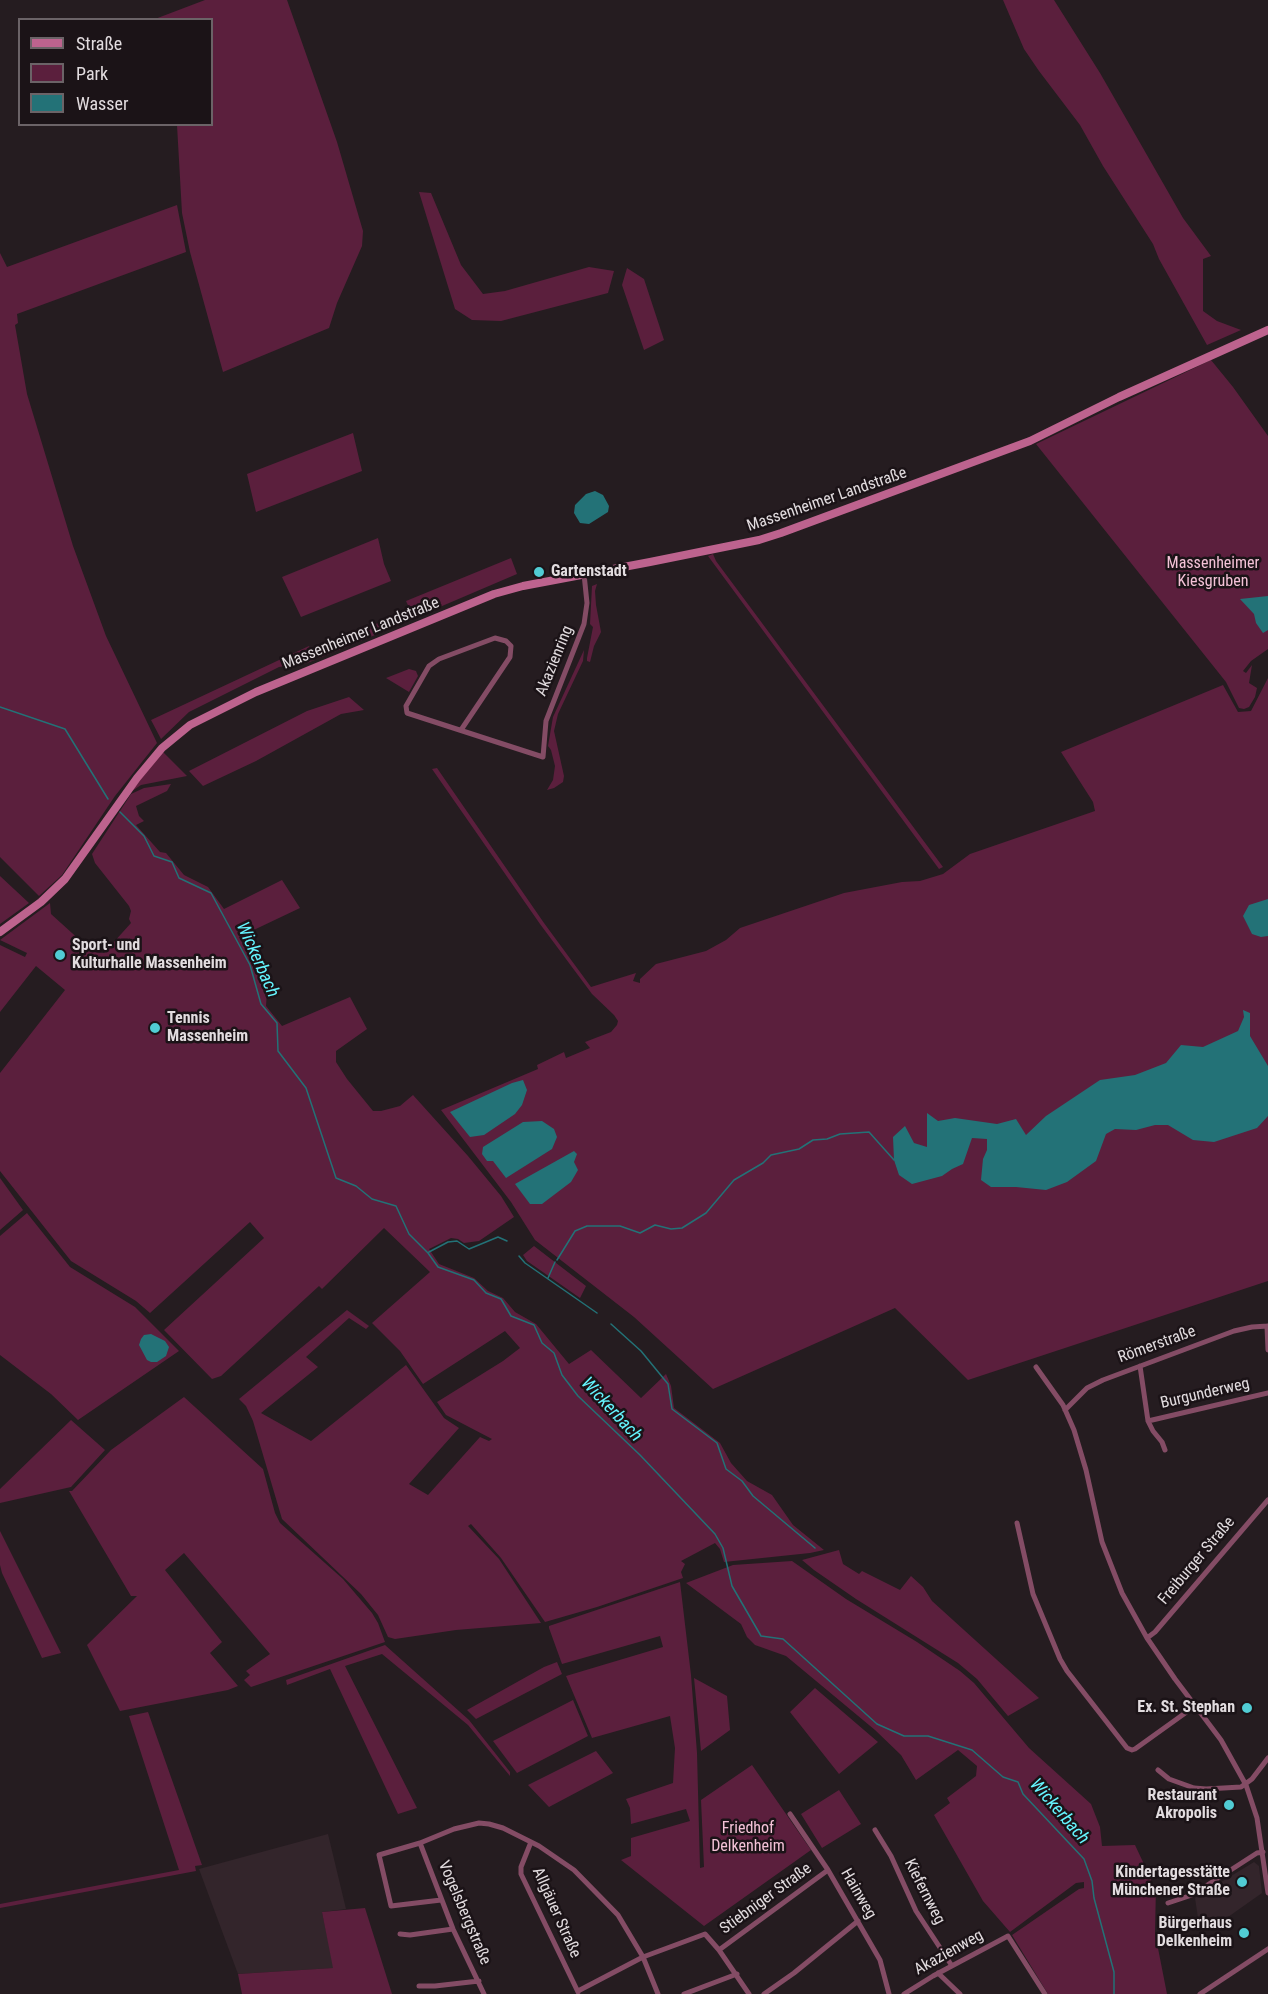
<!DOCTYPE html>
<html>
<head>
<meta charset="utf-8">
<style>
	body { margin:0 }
	#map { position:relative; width:1268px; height:1994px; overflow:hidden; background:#251c20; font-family:"Roboto Condensed",sans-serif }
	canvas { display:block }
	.legend { position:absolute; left:18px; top:18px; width:195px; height:108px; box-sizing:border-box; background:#1b1317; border:2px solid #6b6367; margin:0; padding:8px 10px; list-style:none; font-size:18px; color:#e2dcdf }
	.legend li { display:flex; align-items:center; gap:12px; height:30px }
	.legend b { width:30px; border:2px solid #6b6367 }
</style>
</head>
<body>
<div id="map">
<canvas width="1268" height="1994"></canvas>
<ul class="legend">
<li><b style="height:8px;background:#bd638e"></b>Straße</li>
<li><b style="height:16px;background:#5b1f3d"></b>Park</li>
<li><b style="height:16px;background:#237277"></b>Wasser</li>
</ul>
</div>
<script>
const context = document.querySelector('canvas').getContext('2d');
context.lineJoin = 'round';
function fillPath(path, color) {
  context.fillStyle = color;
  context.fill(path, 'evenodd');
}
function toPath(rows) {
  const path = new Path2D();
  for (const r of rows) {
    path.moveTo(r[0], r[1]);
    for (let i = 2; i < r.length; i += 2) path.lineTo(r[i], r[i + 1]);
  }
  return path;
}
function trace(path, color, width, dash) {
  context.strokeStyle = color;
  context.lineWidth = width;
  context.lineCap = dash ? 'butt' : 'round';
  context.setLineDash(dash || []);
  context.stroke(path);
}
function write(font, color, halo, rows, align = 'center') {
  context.font = font + ' "Roboto Condensed",sans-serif';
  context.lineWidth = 5;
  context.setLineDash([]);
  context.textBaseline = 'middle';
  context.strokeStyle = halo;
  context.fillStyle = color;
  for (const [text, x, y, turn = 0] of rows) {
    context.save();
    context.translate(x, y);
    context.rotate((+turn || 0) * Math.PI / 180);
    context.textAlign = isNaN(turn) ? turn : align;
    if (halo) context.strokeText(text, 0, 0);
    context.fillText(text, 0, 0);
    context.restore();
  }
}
const built = toPath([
	[328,1834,346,1909,322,1912,334,1968,238,1974,199,1869],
	[1254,1862,1259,1866,1262,1893,1228,1917,1198,1918,1195,1898]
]);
const green = toPath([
	[205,0,287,0,337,142,363,231,362,246,337,303,329,328,223,372,190,252,182,213,177,125,212,124,212,20,155,19],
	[1003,0,1054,0,1100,73,1183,218,1211,256,1203,259,1203,311,1217,321,1241,330,1207,345,1159,259,1153,244,1103,166,1080,125,1039,71,1024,49],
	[419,192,431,193,461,265,483,294,505,291,589,267,614,271,608,293,501,321,472,320,455,309],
	[177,205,186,252,17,314,18,323,15,325,27,394,73,546,106,636,157,743,115,796,62,875,39,896,0,857,0,253,7,267],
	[627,268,644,279,664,340,644,350,622,285],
	[1211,360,1233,387,1268,436,1268,649,1251,661,1243,671,1246,673,1252,665,1249,683,1257,688,1255,697,1249,707,1244,709,1239,708,1226,682,1036,444],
	[353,433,362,471,256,512,247,474],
	[378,538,384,564,391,581,301,617,282,577],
	[713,554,716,561,943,867,939,869,708,556],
	[511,558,517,574,414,618,406,601],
	[597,584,595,591,596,605,601,632,594,646,590,662,587,661,587,658,593,627,590,624,592,586],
	[405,612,409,621,319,658,315,649],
	[309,646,315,660,307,663,279,667,189,712,161,739,151,720],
	[584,650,583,661,558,714,554,731,564,776,563,782,554,788,547,790,553,780,555,766,551,750,548,746,553,717],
	[409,669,416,671,418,676,409,692,386,678],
	[1268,678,1268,1281,968,1380,895,1308,713,1389,634,1317,535,1240,511,1202,441,1110,538,1069,537,1065,564,1052,566,1058,590,1048,585,1042,611,1032,617,1025,618,1021,614,1015,592,994,540,924,432,769,437,768,544,923,591,987,636,973,633,981,640,983,640,979,656,964,706,951,726,940,740,928,844,893,902,882,920,881,943,874,970,854,1095,811,1093,802,1061,752,1223,685,1238,712,1251,711],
	[349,697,364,710,341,714,256,761,203,786,189,771,307,711],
	[163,752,187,776,141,785,132,791,150,766],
	[171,784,167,791,136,806,139,816,144,821,136,825,160,852,166,853,184,875,208,887,224,909,282,880,300,908,239,937,255,961,267,991,266,1006,282,1026,350,997,367,1029,336,1051,336,1062,347,1079,373,1111,381,1111,400,1106,413,1095,468,1156,501,1196,514,1217,479,1241,464,1243,458,1239,451,1238,429,1249,439,1264,474,1278,488,1291,503,1298,515,1312,536,1324,569,1364,591,1350,641,1398,666,1374,671,1386,674,1408,720,1443,731,1463,747,1481,772,1495,793,1525,824,1550,810,1553,724,1562,720,1549,715,1543,681,1561,685,1564,681,1572,683,1578,597,1607,545,1622,501,1558,471,1524,468,1526,499,1559,541,1623,456,1630,395,1639,388,1637,378,1615,361,1594,282,1519,253,1421,246,1406,239,1399,347,1310,369,1326,366,1329,349,1318,306,1357,318,1367,261,1413,311,1441,406,1365,444,1418,459,1428,409,1484,428,1495,480,1437,489,1441,492,1439,446,1415,437,1402,503,1361,520,1348,505,1331,423,1384,400,1351,372,1323,430,1272,384,1228,322,1289,319,1286,221,1376,212,1379,164,1330,264,1238,250,1222,150,1313,136,1301,71,1261,0,1171,0,1073,65,990,36,966,0,1012,0,945,25,957,27,953,0,940,50,903,51,914,93,952,104,953,131,923,129,919,131,911,129,906,95,863,92,854,131,794,144,788],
	[0,876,29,903,0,924],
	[0,1178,23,1210,0,1230],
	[27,1213,70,1267,135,1307,179,1351,78,1420,51,1394,0,1355,0,1236],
	[534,1246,586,1286,580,1298,527,1261,523,1255],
	[184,1397,263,1469,275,1513,280,1523,343,1579,372,1613,378,1623,385,1642,251,1687,244,1680,250,1675,246,1671,270,1654,184,1553,165,1570,222,1642,210,1653,238,1686,228,1690,120,1711,87,1645,137,1596,131,1596,69,1491,72,1491,111,1450],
	[71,1420,105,1450,71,1487,0,1503,0,1489],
	[0,1531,61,1653,42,1658,2,1573,0,1565],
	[839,1550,843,1564,859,1574,862,1571,900,1590,911,1576,923,1587,932,1601,1039,1698,1008,1716,977,1679,958,1663,856,1599,814,1570,802,1560],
	[792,1561,846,1599,917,1642,960,1671,974,1683,1029,1748,1091,1804,1100,1827,1102,1846,1135,1845,1151,1879,1150,1885,1156,1886,1155,1933,1167,1994,1048,1994,1012,1935,1079,1889,1084,1888,1084,1882,1076,1883,1010,1932,983,1901,934,1815,950,1803,947,1798,976,1776,977,1766,958,1750,916,1780,901,1755,875,1730,786,1656,755,1645,747,1637,741,1624,686,1583,733,1565],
	[680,1582,691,1675,697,1753,700,1868,704,1867,701,1800,752,1765,811,1850,704,1926,621,1860,631,1856,631,1838,690,1821,686,1809,631,1824,630,1808,626,1799,673,1783,675,1748,670,1716,592,1738,566,1676,663,1647,660,1636,562,1664,549,1628,549,1626],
	[385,1645,469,1720,510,1772,510,1776,468,1725,382,1654,345,1666,417,1808,398,1814,330,1669,287,1685,286,1680],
	[557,1662,562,1674,476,1719,467,1710,544,1667],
	[694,1678,727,1696,730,1730,701,1751],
	[815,1688,878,1742,839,1774,790,1712],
	[573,1700,588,1736,517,1773,493,1741],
	[148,1712,202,1865,195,1866,196,1871,0,1908,0,1904,179,1870,129,1716],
	[596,1751,613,1773,549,1807,528,1785],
	[839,1790,861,1824,822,1848,801,1814],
	[365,1908,392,1994,242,1994,238,1974,333,1968,322,1912]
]);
const water = toPath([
	[595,491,603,495,609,506,608,512,589,524,580,523,574,513,575,505,586,494],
	[1268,596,1268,630,1263,633,1256,623,1254,614,1240,599],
	[1268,899,1268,936,1261,937,1252,934,1243,916,1249,905],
	[1243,1010,1250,1013,1250,1036,1268,1066,1268,1116,1257,1128,1214,1142,1193,1140,1168,1125,1155,1125,1136,1130,1115,1129,1106,1134,1096,1161,1067,1182,1046,1190,1016,1187,991,1187,981,1180,983,1159,987,1150,987,1139,972,1138,963,1164,952,1169,942,1176,912,1184,899,1175,894,1160,893,1137,905,1126,914,1143,927,1147,927,1113,938,1121,955,1118,997,1124,1016,1119,1026,1135,1046,1116,1100,1080,1135,1075,1166,1063,1181,1045,1203,1047,1238,1031,1244,1017],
	[523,1080,527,1090,522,1105,515,1114,484,1135,470,1137,450,1112,512,1083],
	[542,1121,554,1129,557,1137,552,1149,506,1178,493,1161,487,1161,482,1154,483,1147,523,1122],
	[574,1151,577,1154,574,1162,578,1170,571,1182,542,1204,530,1204,515,1184],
	[151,1334,165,1341,169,1347,166,1356,157,1362,151,1362,147,1360,139,1345,141,1339,144,1335]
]);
const stream = toPath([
	[0,707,65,729,108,799],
	[120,812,144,836,154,856,172,862,179,878,211,893,250,965,261,1004,277,1023,278,1051,306,1088,336,1178,356,1186,372,1199,396,1206,409,1234,428,1253,438,1267,474,1280,486,1293,501,1299,511,1316,534,1325,542,1343,554,1353,562,1375,578,1396,640,1455,715,1534,723,1548,732,1586,761,1636,783,1639,877,1724,904,1736,928,1736,972,1750,1003,1777,1018,1782,1023,1794,1084,1859,1092,1881,1094,1898,1114,1972,1114,1994],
	[429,1252,448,1242,457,1241,469,1249,498,1237,507,1241],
	[519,1256,525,1263,597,1313],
	[557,1260,575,1231,587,1226,620,1226,640,1233,655,1225,671,1229,682,1228,706,1213,734,1180,763,1163,771,1155,799,1149,813,1140,827,1139,840,1134,869,1132,894,1160],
	[548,1278,555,1262],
	[611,1324,641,1351,668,1384,672,1409,717,1443,726,1469,742,1481,753,1496,815,1548]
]);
const street = toPath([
	[461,730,510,657,511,646,506,641,495,638,439,659,429,666,406,706,407,713,543,757,546,721,584,624,587,603,584,574],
	[1267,1326,1268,1350],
	[1140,1366,1148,1421,1153,1431,1162,1442,1165,1450],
	[1036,1367,1063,1405,1074,1430,1086,1470,1102,1542,1122,1593,1147,1638,1175,1679,1221,1740,1246,1785,1257,1818,1268,1893],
	[1065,1410,1087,1388,1103,1380,1234,1331,1252,1327,1268,1326],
	[1148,1421,1268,1393],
	[1017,1523,1033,1594,1060,1659,1067,1671,1127,1748,1132,1750,1135,1749,1195,1706],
	[1147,1638,1155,1632,1268,1500],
	[1158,1770,1169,1779,1194,1788,1206,1789,1241,1787,1252,1779,1268,1758],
	[790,1814,828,1870,880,1960,889,1994],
	[875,1830,891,1856,916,1911,952,1966],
	[531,1842,521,1867,521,1874,578,1992],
	[420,1843,453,1929,484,1994],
	[441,1900,391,1906,379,1855,420,1843,454,1829,479,1823,489,1824,503,1828,539,1846,574,1870,618,1915,643,1957,658,1994],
	[1168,1903,1192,1895,1257,1853,1263,1852],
	[400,1934,410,1935,453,1929],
	[719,1950,828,1870],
	[938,1973,960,1994],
	[419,1986,435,1986,479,1981],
	[578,1991,643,1957,705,1934,719,1950,749,1994],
	[684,1994,737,1974],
	[764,1994,794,1973,858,1921],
	[904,1994,933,1976,1008,1936,1045,1994],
	[1200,1994,1268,1949]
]);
const secondary = toPath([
	[0,932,41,902,65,879,137,778,162,748,190,725,256,692,494,594,523,586,650,562,759,540,781,533,1030,441,1119,397,1268,330]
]);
const markers = [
	[539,572,6,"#51ccd4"],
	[60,955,6,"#51ccd4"],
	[155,1028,6,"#51ccd4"],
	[1247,1708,6,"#51ccd4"],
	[1229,1805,6,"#51ccd4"],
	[1242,1882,6,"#51ccd4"],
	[1244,1933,6,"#51ccd4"]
];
const streetNames = [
	["Massenheimer Landstraße",827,500,-19],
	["Massenheimer Landstraße",361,634,-22],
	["Akazienring",555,661,-68],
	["Römerstraße",1157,1345,-20],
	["Burgunderweg",1205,1394,-13],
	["Freiburger Straße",1197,1561,-50],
	["Kiefernweg",924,1892,63],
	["Hainweg",858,1894,60],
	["Stiebniger Straße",766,1899,-36],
	["Vogelsbergstraße",464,1913,67],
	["Allgäuer Straße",556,1913,66],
	["Akazienweg",949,1953,-29]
];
const parkNames = [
	["Massenheimer",1213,564],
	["Kiesgruben",1213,582],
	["Friedhof",748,1829],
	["Delkenheim",748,1847]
];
const poiNames = [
	["Gartenstadt",551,572,"left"],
	["Sport- und",72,946,"left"],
	["Kulturhalle Massenheim",72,964,"left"],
	["Tennis",167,1019,"left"],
	["Massenheim",167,1037,"left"],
	["Ex. St. Stephan",1235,1708],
	["Restaurant",1217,1796],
	["Akropolis",1217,1814],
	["Kindertagesstätte",1230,1873],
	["Münchener Straße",1230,1891],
	["Bürgerhaus",1232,1924],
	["Delkenheim",1232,1942]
];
const waterNames = [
	["Wickerbach",257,960,66],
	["Wickerbach",611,1410,47],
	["Wickerbach",1059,1812,49]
];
fillPath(built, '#33252b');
fillPath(green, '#5b1f3d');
fillPath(water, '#237277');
trace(stream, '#237277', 1.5);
trace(street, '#844c65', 5);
trace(secondary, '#bd638e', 8);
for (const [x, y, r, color] of markers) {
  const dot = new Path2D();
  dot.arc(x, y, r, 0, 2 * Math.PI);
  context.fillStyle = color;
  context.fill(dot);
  trace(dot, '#1b1317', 2);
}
write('16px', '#e2dcdf', '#1b1317', streetNames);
write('16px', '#f4c2d7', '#1b1317', parkNames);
write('bold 16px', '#e2dcdf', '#1b1317', poiNames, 'right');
write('italic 18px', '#65f6ff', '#1b1317', waterNames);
</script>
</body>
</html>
